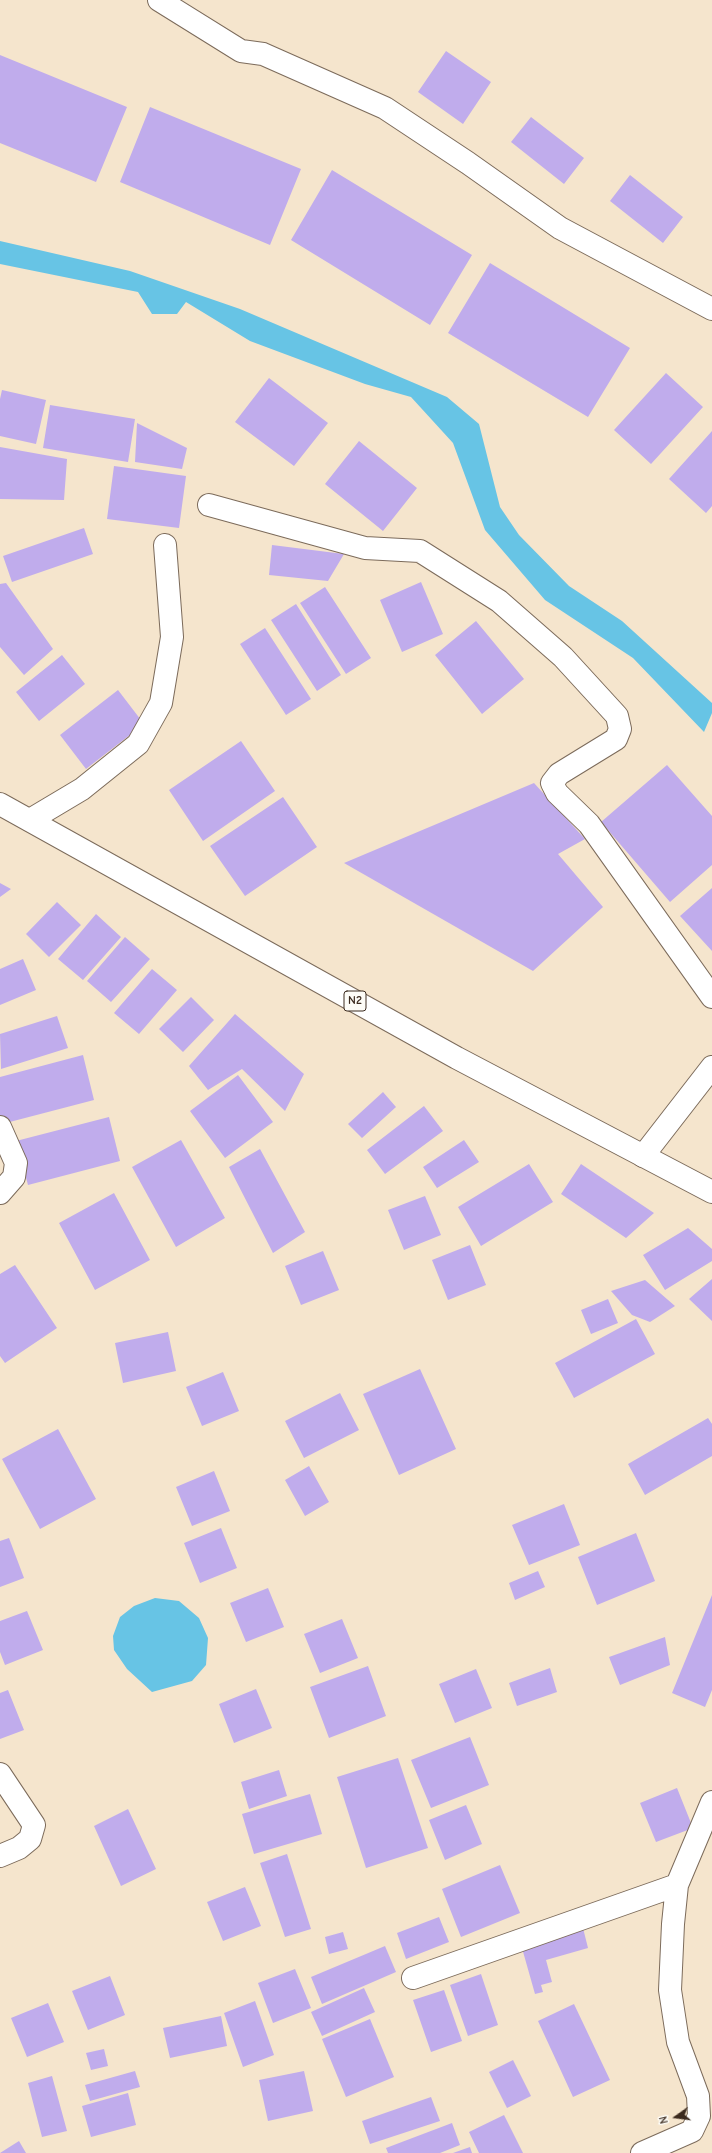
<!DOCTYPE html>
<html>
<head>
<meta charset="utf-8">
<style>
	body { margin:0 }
	#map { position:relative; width:712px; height:2153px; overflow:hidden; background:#f5e5cd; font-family:"Comic Neue",sans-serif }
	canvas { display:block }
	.north { position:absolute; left:656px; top:2097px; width:40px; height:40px; -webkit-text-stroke:3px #fdfcf7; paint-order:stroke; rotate:256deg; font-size:11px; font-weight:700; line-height:16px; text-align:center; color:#3b2a1e }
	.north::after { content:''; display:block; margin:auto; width:14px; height:18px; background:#3b2a1e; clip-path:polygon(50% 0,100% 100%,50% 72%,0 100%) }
</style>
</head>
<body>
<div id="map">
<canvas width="712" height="2153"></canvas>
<div class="north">N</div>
</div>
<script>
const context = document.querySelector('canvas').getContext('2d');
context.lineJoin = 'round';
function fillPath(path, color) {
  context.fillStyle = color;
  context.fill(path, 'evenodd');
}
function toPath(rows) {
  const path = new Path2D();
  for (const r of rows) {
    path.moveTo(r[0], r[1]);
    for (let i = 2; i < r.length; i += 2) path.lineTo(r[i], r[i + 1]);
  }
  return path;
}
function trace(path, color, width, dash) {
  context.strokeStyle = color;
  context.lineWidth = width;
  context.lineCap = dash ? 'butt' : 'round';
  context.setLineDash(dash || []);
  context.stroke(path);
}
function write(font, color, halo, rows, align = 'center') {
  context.font = font + ' "Comic Neue",sans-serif';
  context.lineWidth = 3.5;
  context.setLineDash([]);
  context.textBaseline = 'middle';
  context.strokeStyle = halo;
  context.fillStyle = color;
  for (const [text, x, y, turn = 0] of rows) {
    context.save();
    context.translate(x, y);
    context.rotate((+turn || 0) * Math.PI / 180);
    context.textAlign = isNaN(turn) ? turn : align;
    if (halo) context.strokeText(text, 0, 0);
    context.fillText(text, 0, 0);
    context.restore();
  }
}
const water = toPath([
	[0,241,130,271,240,309,447,397,479,424,500,507,519,535,569,586,622,621,712,703,712,713,704,732,633,658,545,600,485,530,453,443,411,397,365,384,250,341,186,302,177,314,152,314,138,292,0,264],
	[155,1598,179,1601,199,1618,208,1638,206,1665,192,1681,152,1692,127,1669,114,1650,113,1636,120,1617,134,1606]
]);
const building = toPath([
	[446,51,491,82,463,124,418,92],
	[0,55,127,107,96,182,0,143],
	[150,107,301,169,270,245,120,182],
	[531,117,584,158,564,184,511,142],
	[332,170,472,255,430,325,291,240],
	[630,175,683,217,663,243,610,201],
	[490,263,630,348,588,417,448,333],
	[666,373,703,407,651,464,614,430],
	[269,378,328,423,294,466,235,422],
	[2,390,46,400,36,444,0,436,0,399],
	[50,405,135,419,128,462,43,448],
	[137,423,187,448,182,469,135,462],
	[712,431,712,506,706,513,669,479],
	[359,441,417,488,383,531,325,484],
	[0,447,67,459,64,500,0,499],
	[114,466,186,476,179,528,107,519],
	[84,528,93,554,12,582,3,556],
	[272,545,344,554,328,581,269,575],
	[421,582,443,634,402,652,380,600],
	[6,583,53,649,24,675,0,647,0,584],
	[325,587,371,658,346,674,300,603],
	[296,604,341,675,317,691,271,620],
	[476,621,524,679,482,714,435,655],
	[265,628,311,699,286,715,240,644],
	[62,655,85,684,39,721,16,692],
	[118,690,144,724,86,769,60,735],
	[241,741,275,791,203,841,169,790],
	[667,765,712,816,712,865,670,902,601,822],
	[534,783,585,839,558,854,603,907,533,971,344,863],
	[283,797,317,847,245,896,210,846],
	[0,883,11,889,0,897],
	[712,888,712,951,680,916],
	[57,902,81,925,49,957,26,934],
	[96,914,121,937,83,980,58,959],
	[125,937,150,959,111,1002,87,981],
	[23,959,36,990,0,1005,0,969],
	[152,969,177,990,139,1034,114,1013],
	[191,997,214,1020,183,1052,159,1029],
	[235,1014,304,1074,285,1111,242,1069,208,1090,189,1066],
	[57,1016,68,1048,1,1069,0,1034],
	[83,1055,94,1100,2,1124,0,1116,0,1077],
	[238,1075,273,1122,225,1158,190,1111],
	[383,1092,396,1107,362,1138,348,1124],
	[424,1106,443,1131,385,1174,367,1150],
	[109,1117,120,1161,28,1185,16,1141],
	[181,1140,225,1218,176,1247,132,1167],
	[464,1140,479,1162,437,1188,423,1167],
	[260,1149,305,1232,273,1253,229,1167],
	[529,1164,553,1202,481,1246,458,1207],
	[581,1164,654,1213,626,1238,561,1194],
	[114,1193,150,1260,95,1290,59,1223],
	[425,1196,441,1235,404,1250,388,1210],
	[688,1228,712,1249,712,1261,665,1290,643,1255],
	[470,1245,486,1285,448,1300,432,1260],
	[323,1251,339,1290,301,1305,285,1266],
	[15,1265,57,1328,5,1363,0,1356,0,1274],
	[712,1279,712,1321,689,1299],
	[645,1280,675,1306,650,1322,632,1315,611,1291],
	[608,1299,618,1323,591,1334,581,1310],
	[636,1319,655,1354,574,1398,555,1363],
	[168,1332,176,1371,123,1383,115,1343],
	[420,1369,456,1449,399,1475,363,1394],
	[223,1372,239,1411,202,1426,186,1387],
	[340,1393,359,1430,304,1458,285,1421],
	[708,1418,712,1424,712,1456,645,1495,628,1464],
	[58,1429,96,1499,40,1529,2,1459],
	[309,1466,329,1502,305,1516,285,1480],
	[214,1471,230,1511,192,1526,176,1487],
	[564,1504,580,1545,529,1565,512,1525],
	[221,1528,237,1568,200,1583,184,1543],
	[636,1533,655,1581,597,1605,578,1557],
	[9,1538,24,1578,0,1587,0,1541],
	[538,1571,545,1587,515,1600,509,1583],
	[268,1588,284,1627,246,1642,230,1603],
	[712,1595,712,1690,705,1707,672,1693],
	[27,1611,43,1650,5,1665,0,1652,0,1621],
	[342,1619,358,1658,320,1673,304,1634],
	[665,1637,670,1665,620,1685,609,1657],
	[368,1666,386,1716,329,1738,310,1687],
	[550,1668,557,1692,517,1706,509,1683],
	[476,1669,492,1708,455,1723,439,1684],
	[256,1689,272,1728,234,1743,219,1704],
	[8,1690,24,1730,0,1739,0,1693],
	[470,1737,489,1785,431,1808,411,1760],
	[398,1758,428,1848,366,1868,337,1777],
	[279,1770,287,1796,249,1809,241,1782],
	[677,1788,693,1828,656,1842,640,1803],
	[310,1794,322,1834,254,1854,242,1814],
	[466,1805,482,1844,445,1860,429,1820],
	[128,1809,156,1869,121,1886,94,1826],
	[287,1854,311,1929,285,1937,260,1863],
	[500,1865,520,1913,461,1937,442,1889],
	[245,1887,261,1926,223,1941,207,1902],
	[439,1917,449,1942,406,1959,397,1933],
	[582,1924,588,1948,546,1960,552,1982,541,1985,543,1992,535,1994,520,1941],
	[343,1932,348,1949,329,1954,325,1937],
	[385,1946,396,1972,322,2004,311,1977],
	[295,1969,311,2008,273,2023,258,1983],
	[481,1974,498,2025,468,2036,450,1985],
	[110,1976,125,2015,88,2030,72,1991],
	[364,1988,375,2012,322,2036,311,2012],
	[444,1990,462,2041,431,2052,413,2000],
	[255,2001,274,2055,243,2067,224,2013],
	[48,2003,64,2042,27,2057,11,2018],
	[574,2004,610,2080,573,2097,538,2021],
	[221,2016,227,2046,170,2058,163,2028],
	[370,2019,394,2077,346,2097,322,2039],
	[104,2049,108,2066,91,2070,86,2053],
	[513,2060,531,2096,507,2108,489,2072],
	[135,2071,140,2087,90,2101,85,2085],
	[304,2071,313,2111,268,2121,259,2080],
	[52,2076,67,2131,42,2137,28,2083],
	[128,2093,136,2125,91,2137,82,2106],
	[431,2097,440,2121,370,2144,362,2121],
	[504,2115,523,2153,479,2153,469,2132],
	[452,2123,460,2145,440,2153,388,2153,386,2148],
	[19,2141,26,2153,0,2153],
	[470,2147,472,2153,453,2153]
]);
const minor = toPath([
	[159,0,241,51,263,54,385,108,468,163,560,228,712,309],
	[209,505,365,548,420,551,499,601,563,657,617,716,620,729,616,739,559,774,552,783,557,793,589,824,712,997],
	[30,820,82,789,138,744,161,703,172,637,165,545],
	[0,1127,16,1163,14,1177,0,1193],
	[643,1156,712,1067],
	[0,1774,34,1825,30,1839,19,1848,0,1856],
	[413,1978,677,1885],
	[642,2153,692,2131,699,2116,698,2096,678,2042,670,1990,673,1924,677,1885,712,1802]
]);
const highway = toPath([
	[0,804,457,1058,712,1192]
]);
const shields = [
	[355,1001,22]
];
const shieldNames = [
	["N2",355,1001]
];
fillPath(water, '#67c4e5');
fillPath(building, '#c0acec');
trace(minor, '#7c6b5b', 24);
trace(highway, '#7c6b5b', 24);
trace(minor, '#fff', 22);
trace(highway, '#fff', 22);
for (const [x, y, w] of shields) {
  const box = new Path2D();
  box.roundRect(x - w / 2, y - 10, w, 20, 3);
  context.fillStyle = '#fdfcf7';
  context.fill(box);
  trace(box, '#3b2a1e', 1);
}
write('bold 12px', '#3b2a1e', null, shieldNames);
</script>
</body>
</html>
